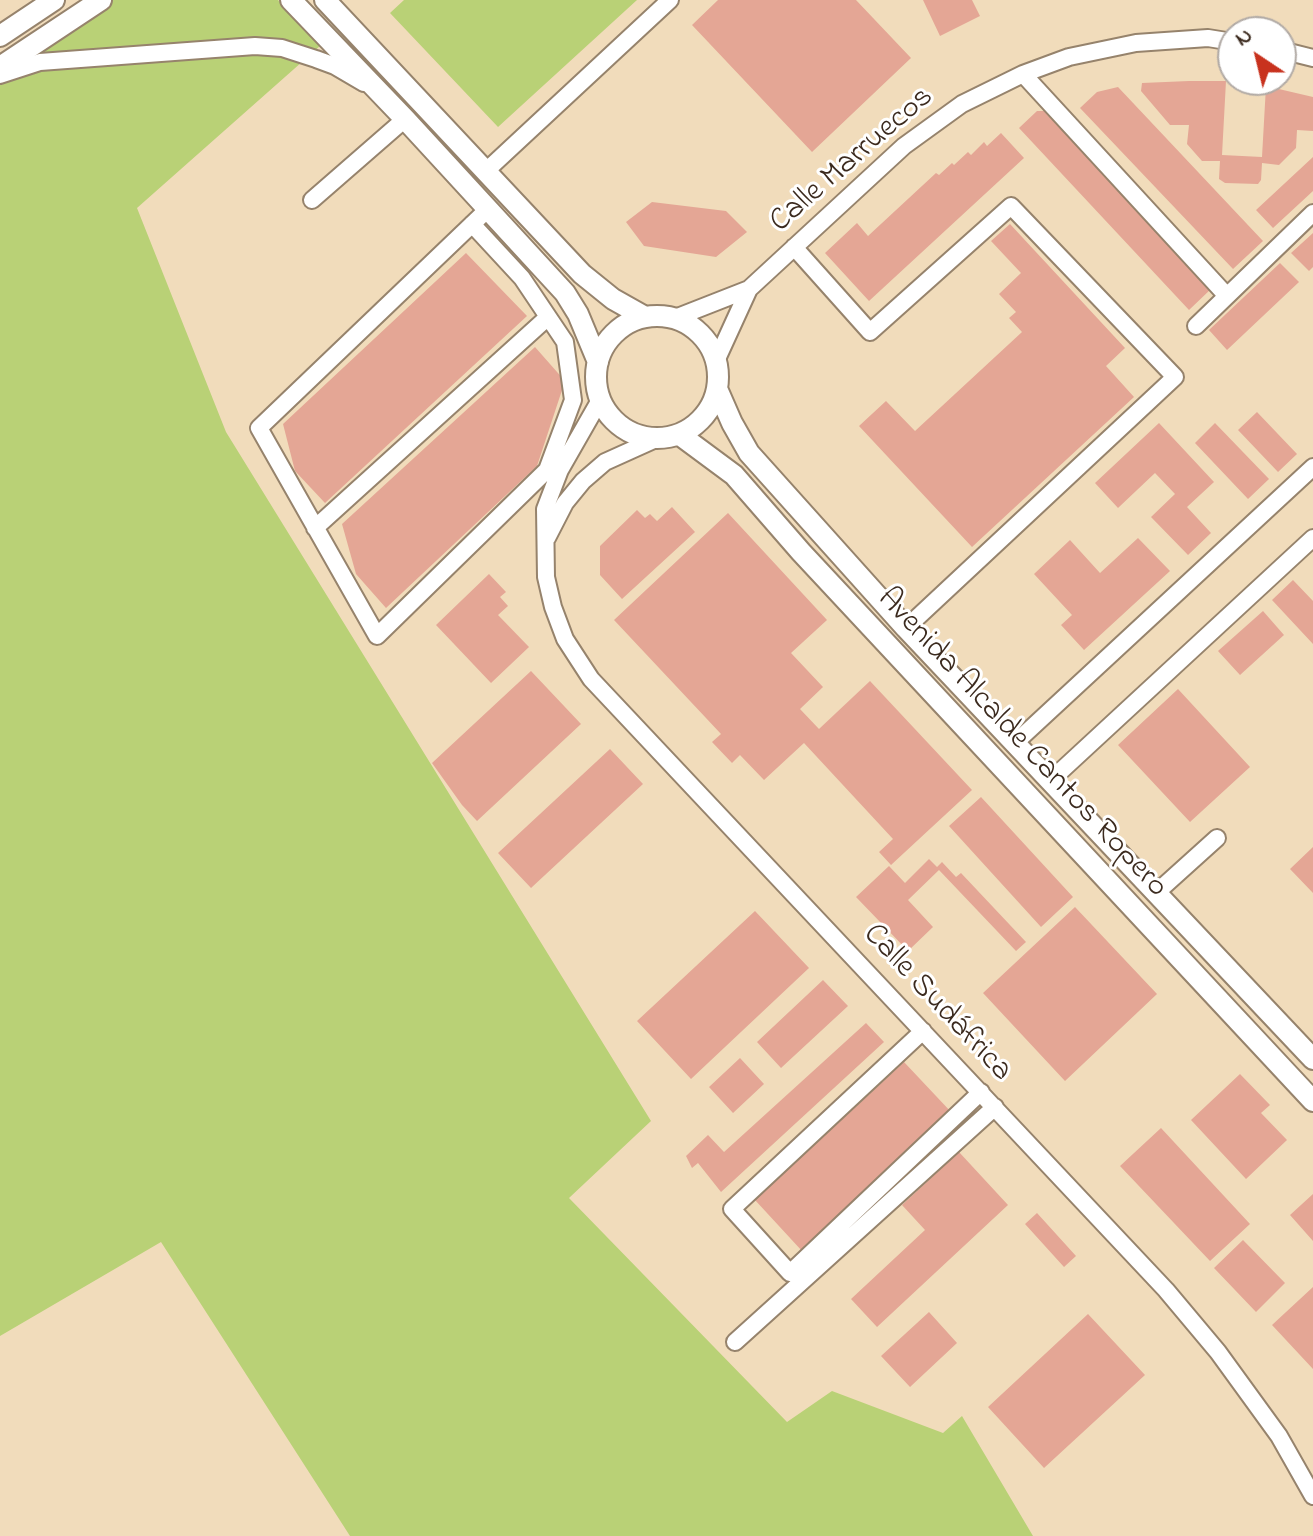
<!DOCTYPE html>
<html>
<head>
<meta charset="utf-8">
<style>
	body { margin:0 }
	#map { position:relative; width:1313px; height:1536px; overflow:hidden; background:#f1dcbb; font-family:"Indie Flower",sans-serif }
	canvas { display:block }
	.north { position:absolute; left:1217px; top:16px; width:80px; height:80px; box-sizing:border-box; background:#fff; border:2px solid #b1aaa5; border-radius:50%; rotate:325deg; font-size:22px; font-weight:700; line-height:32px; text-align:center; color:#3b2a1e }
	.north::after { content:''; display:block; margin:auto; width:28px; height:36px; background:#c8321e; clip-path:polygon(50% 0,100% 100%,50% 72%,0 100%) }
</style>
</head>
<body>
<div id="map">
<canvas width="1313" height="1536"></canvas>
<div class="north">N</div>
</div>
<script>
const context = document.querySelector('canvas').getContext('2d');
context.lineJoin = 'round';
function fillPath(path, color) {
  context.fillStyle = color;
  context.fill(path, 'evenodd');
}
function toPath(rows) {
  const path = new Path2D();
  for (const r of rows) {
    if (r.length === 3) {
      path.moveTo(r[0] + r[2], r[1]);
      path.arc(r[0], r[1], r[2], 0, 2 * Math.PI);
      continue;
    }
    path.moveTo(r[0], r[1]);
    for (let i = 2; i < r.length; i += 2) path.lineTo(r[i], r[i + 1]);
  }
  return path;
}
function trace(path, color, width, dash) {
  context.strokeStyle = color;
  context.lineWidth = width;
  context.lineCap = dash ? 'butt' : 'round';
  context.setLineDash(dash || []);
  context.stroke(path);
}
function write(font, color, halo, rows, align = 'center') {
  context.font = font + ' "Indie Flower",sans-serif';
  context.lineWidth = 6;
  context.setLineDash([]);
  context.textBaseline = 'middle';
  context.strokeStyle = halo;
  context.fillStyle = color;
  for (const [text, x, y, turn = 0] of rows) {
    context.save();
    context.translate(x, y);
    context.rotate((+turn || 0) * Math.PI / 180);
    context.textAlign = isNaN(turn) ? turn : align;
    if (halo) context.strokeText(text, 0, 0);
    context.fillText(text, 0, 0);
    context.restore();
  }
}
const green = toPath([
	[110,0,278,0,320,46,137,208,226,432,651,1121,569,1198,787,1422,832,1391,943,1433,962,1416,1033,1536,350,1536,161,1242,0,1336,0,73],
	[404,0,637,0,498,127,390,13]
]);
const building = toPath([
	[718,0,856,0,911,58,812,152,692,25],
	[923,0,972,0,980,16,940,36],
	[1189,81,1226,81,1222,155,1262,157,1266,86,1313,97,1313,131,1297,130,1296,148,1279,165,1262,163,1261,180,1258,184,1225,183,1219,179,1220,161,1202,161,1187,144,1189,125,1170,125,1141,91,1142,83],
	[1118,87,1263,241,1233,269,1080,108,1097,92],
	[1037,111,1044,111,1211,289,1189,310,1019,128],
	[1001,133,1024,158,869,301,825,253,857,223,868,236,936,173,939,175,952,163,954,165,968,152,971,155,984,142,987,146],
	[1313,157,1313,191,1273,228,1256,210],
	[652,202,726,211,747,232,716,257,644,246,626,222],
	[1010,224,1125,348,1106,366,1134,397,972,547,859,426,886,401,915,431,1022,332,1009,318,1016,312,999,294,1021,273,991,241],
	[1313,233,1313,267,1309,271,1291,253],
	[466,253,527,316,325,503,295,471,283,424],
	[1280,263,1299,282,1227,350,1209,330],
	[535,347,565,381,537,466,386,608,356,574,342,524],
	[1257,412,1297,454,1278,472,1238,430],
	[1159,423,1214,482,1187,507,1211,533,1188,555,1151,517,1175,494,1155,473,1118,508,1095,483],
	[1215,423,1269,479,1248,499,1195,443],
	[672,507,695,532,622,599,600,575,600,546,637,510,645,518,650,514,657,521],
	[728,513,827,620,791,653,823,687,800,709,819,729,870,681,972,790,891,865,879,852,893,839,804,743,764,780,740,755,732,763,712,742,721,734,614,620],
	[1138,538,1170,571,1084,650,1061,625,1072,615,1034,574,1070,540,1100,573],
	[489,574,506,592,500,597,508,606,498,615,529,647,491,683,436,625],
	[1293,580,1313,601,1313,644,1272,600],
	[1263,611,1284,635,1240,675,1218,651],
	[531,671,581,724,477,821,462,805,432,763],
	[1178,689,1250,767,1190,822,1118,745],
	[610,749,643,784,531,888,498,853],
	[981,797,1073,897,1041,927,949,826],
	[1313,847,1313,893,1290,869],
	[929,859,937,867,942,862,956,877,961,873,1026,942,1016,951,939,870,908,900,933,927,908,951,856,897,889,866,905,883],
	[1075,907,1157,994,1065,1081,983,993],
	[755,911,809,968,691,1079,637,1021],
	[823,980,848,1006,781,1068,757,1042],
	[866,1023,884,1042,721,1192,698,1163,692,1168,686,1156,708,1135,724,1152],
	[740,1058,764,1084,733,1113,709,1087],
	[904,1062,952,1113,802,1251,755,1200],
	[1240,1074,1270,1105,1261,1113,1287,1140,1246,1179,1191,1120],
	[1161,1128,1250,1224,1210,1261,1120,1166],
	[959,1152,1008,1205,877,1327,851,1299,925,1230,902,1205],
	[1313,1194,1313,1241,1290,1215],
	[1037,1213,1076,1256,1064,1267,1025,1224],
	[1243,1240,1285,1283,1256,1312,1214,1268],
	[1313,1287,1313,1369,1272,1325],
	[929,1312,957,1343,910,1387,881,1356],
	[1088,1314,1145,1375,1044,1468,988,1407]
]);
const minor = toPath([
	[1281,50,1313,58],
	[1023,74,1227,296],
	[0,75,40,62,255,46,282,48,316,59,335,66,364,83],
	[486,171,670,0],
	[312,200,405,119],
	[472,224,522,278,565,342,573,400,547,470,377,636,259,428,488,209],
	[794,247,870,332,1011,206,1175,377,906,628],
	[675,318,749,289,904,146,962,104,1023,74,1069,57,1136,43,1208,38,1233,42],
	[1196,326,1313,213],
	[717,359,749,289],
	[600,400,560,470,545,509,546,577,553,607,565,639,591,679,1166,1290,1218,1352,1279,1436,1313,1496],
	[315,528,548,317],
	[547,538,565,503,583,481,605,462,656,439],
	[1015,743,1313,467],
	[1050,781,1313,538],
	[1156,893,1217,838],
	[923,1031,732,1209,790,1273,981,1092],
	[735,1342,995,1107]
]);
const major = toPath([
	[291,0,405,119,565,293,578,314,598,362],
	[325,0,582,274,613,299,645,317],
	[0,36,54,0],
	[0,67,101,0],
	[657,377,61],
	[718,391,732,423,749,453,906,628,1313,1059],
	[680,435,734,475,801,552,1313,1101]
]);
const streetNames = [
	["Calle Marruecos",853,161,-41],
	["Avenida Alcalde Cantos Ropero",1021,744,47],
	["Calle Sudáfrica",936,1004,47]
];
fillPath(green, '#b9d176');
fillPath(building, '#e4a695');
trace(minor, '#96836c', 20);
trace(major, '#96836c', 24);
trace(minor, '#fff', 16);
trace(major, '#fff', 20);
write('32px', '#3b2a1e', '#fff', streetNames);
</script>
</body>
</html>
